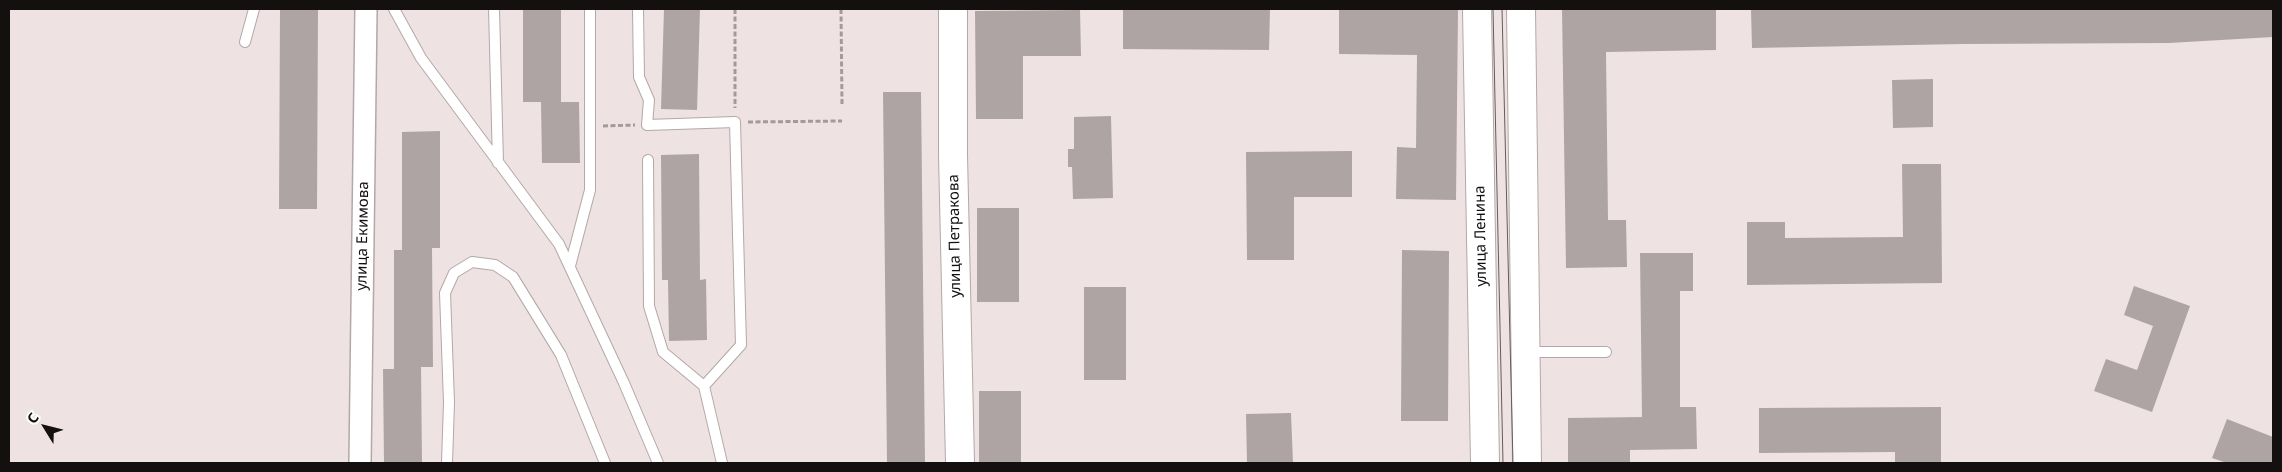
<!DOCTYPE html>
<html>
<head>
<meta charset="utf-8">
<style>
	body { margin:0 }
	#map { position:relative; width:2282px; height:472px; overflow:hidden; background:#eee3e2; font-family:"Noto Sans",sans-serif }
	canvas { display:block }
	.frame { position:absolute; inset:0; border:10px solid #13100f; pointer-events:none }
	.north { position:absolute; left:20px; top:402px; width:50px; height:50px; -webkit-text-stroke:4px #fff; paint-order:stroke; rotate:306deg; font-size:14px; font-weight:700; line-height:20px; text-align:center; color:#13100f }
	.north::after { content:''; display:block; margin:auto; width:18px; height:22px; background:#13100f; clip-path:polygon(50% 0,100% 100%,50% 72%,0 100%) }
</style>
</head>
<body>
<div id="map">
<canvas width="2282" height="472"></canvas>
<div class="frame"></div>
<div class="north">С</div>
</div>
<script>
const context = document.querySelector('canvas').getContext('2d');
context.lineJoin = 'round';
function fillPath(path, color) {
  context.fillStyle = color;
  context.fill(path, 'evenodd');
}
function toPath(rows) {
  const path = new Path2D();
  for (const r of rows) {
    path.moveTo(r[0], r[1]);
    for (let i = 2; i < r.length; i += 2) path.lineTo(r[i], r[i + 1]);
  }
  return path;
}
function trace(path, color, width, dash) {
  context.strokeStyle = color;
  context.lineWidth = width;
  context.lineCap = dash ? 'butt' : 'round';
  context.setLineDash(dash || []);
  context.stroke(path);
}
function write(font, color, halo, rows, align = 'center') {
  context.font = font + ' "Noto Sans",sans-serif';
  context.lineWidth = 5;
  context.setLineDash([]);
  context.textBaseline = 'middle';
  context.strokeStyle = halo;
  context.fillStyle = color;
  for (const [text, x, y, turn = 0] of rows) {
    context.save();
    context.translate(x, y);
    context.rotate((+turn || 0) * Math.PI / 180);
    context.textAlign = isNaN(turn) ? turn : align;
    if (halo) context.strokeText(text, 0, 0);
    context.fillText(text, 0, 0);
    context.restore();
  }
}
const building = toPath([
	[280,9,318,9,317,209,279,209],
	[523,9,561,9,561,102,579,102,580,163,542,163,541,102,523,102],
	[664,9,700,9,697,110,661,109],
	[1123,9,1270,9,1269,50,1123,49],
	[1339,9,1458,10,1456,200,1396,199,1397,147,1416,148,1417,55,1339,54],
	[1562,9,1716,9,1716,50,1606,52,1608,220,1626,220,1627,267,1566,268],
	[1751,9,2273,9,2273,37,2169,43,1962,44,1752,48],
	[1080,10,1081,56,1023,56,1023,119,976,119,975,11],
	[1933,79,1933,127,1893,128,1892,80],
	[883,92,921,92,925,463,887,463],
	[1111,116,1113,198,1073,199,1072,167,1068,167,1068,149,1074,149,1074,117],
	[440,131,440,248,432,248,433,367,421,367,422,463,384,463,383,369,394,369,394,250,402,250,402,132],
	[1352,151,1352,197,1294,197,1294,260,1247,260,1246,152],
	[699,154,700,280,706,279,707,340,669,341,668,280,662,280,661,155],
	[1902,164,1941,164,1942,283,1747,285,1747,222,1785,222,1785,238,1903,237],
	[977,208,1019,208,1019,302,977,302],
	[1402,250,1449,251,1448,421,1401,421],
	[1640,253,1693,253,1693,291,1680,291,1680,407,1696,407,1697,449,1630,450,1630,463,1568,463,1568,418,1642,417],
	[2134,286,2190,306,2152,412,2094,391,2106,359,2137,370,2153,326,2124,315],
	[1084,287,1126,287,1126,380,1084,380],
	[979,391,1021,391,1021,463,979,463],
	[1941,407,1941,463,1895,463,1895,452,1759,453,1759,408],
	[1291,413,1293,463,1247,463,1246,414],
	[2227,419,2273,437,2273,463,2227,463,2212,458]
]);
const path = toPath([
	[735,9,735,108],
	[841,9,842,105],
	[748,122,842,121],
	[603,126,635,125]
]);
const lane = toPath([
	[394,9,421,58,559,244,624,383,658,463],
	[494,9,498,163],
	[638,9,639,77,649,100,647,125,735,122,741,345,704,386,663,352,649,306,648,160],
	[245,42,254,9],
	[570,266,590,190,590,9],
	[1527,352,1606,352],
	[704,386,722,463],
	[447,463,449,402,445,293,454,273,472,262,495,265,513,277,561,355,605,463]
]);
const street = toPath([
	[360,463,366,9]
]);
const secondary = toPath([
	[953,9,953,155,960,463],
	[1477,9,1485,463],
	[1521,9,1527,463]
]);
const tram = toPath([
	[1493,9,1503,463],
	[1502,9,1513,463]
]);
const streetNames = [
	["улица Екимова",363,236,-89],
	["улица Петракова",955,236,-91],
	["улица Ленина",1481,236,-91]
];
fillPath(building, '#aea4a3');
trace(lane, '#b2a8a7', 12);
trace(street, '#b2a8a7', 24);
trace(secondary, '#b2a8a7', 30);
trace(path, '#a39b9a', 3, [5, 2.5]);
trace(lane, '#fff', 10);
trace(street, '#fff', 21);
trace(secondary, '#fff', 28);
trace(tram, '#635d5c', 1);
write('15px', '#13100f', '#fff', streetNames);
</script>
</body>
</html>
